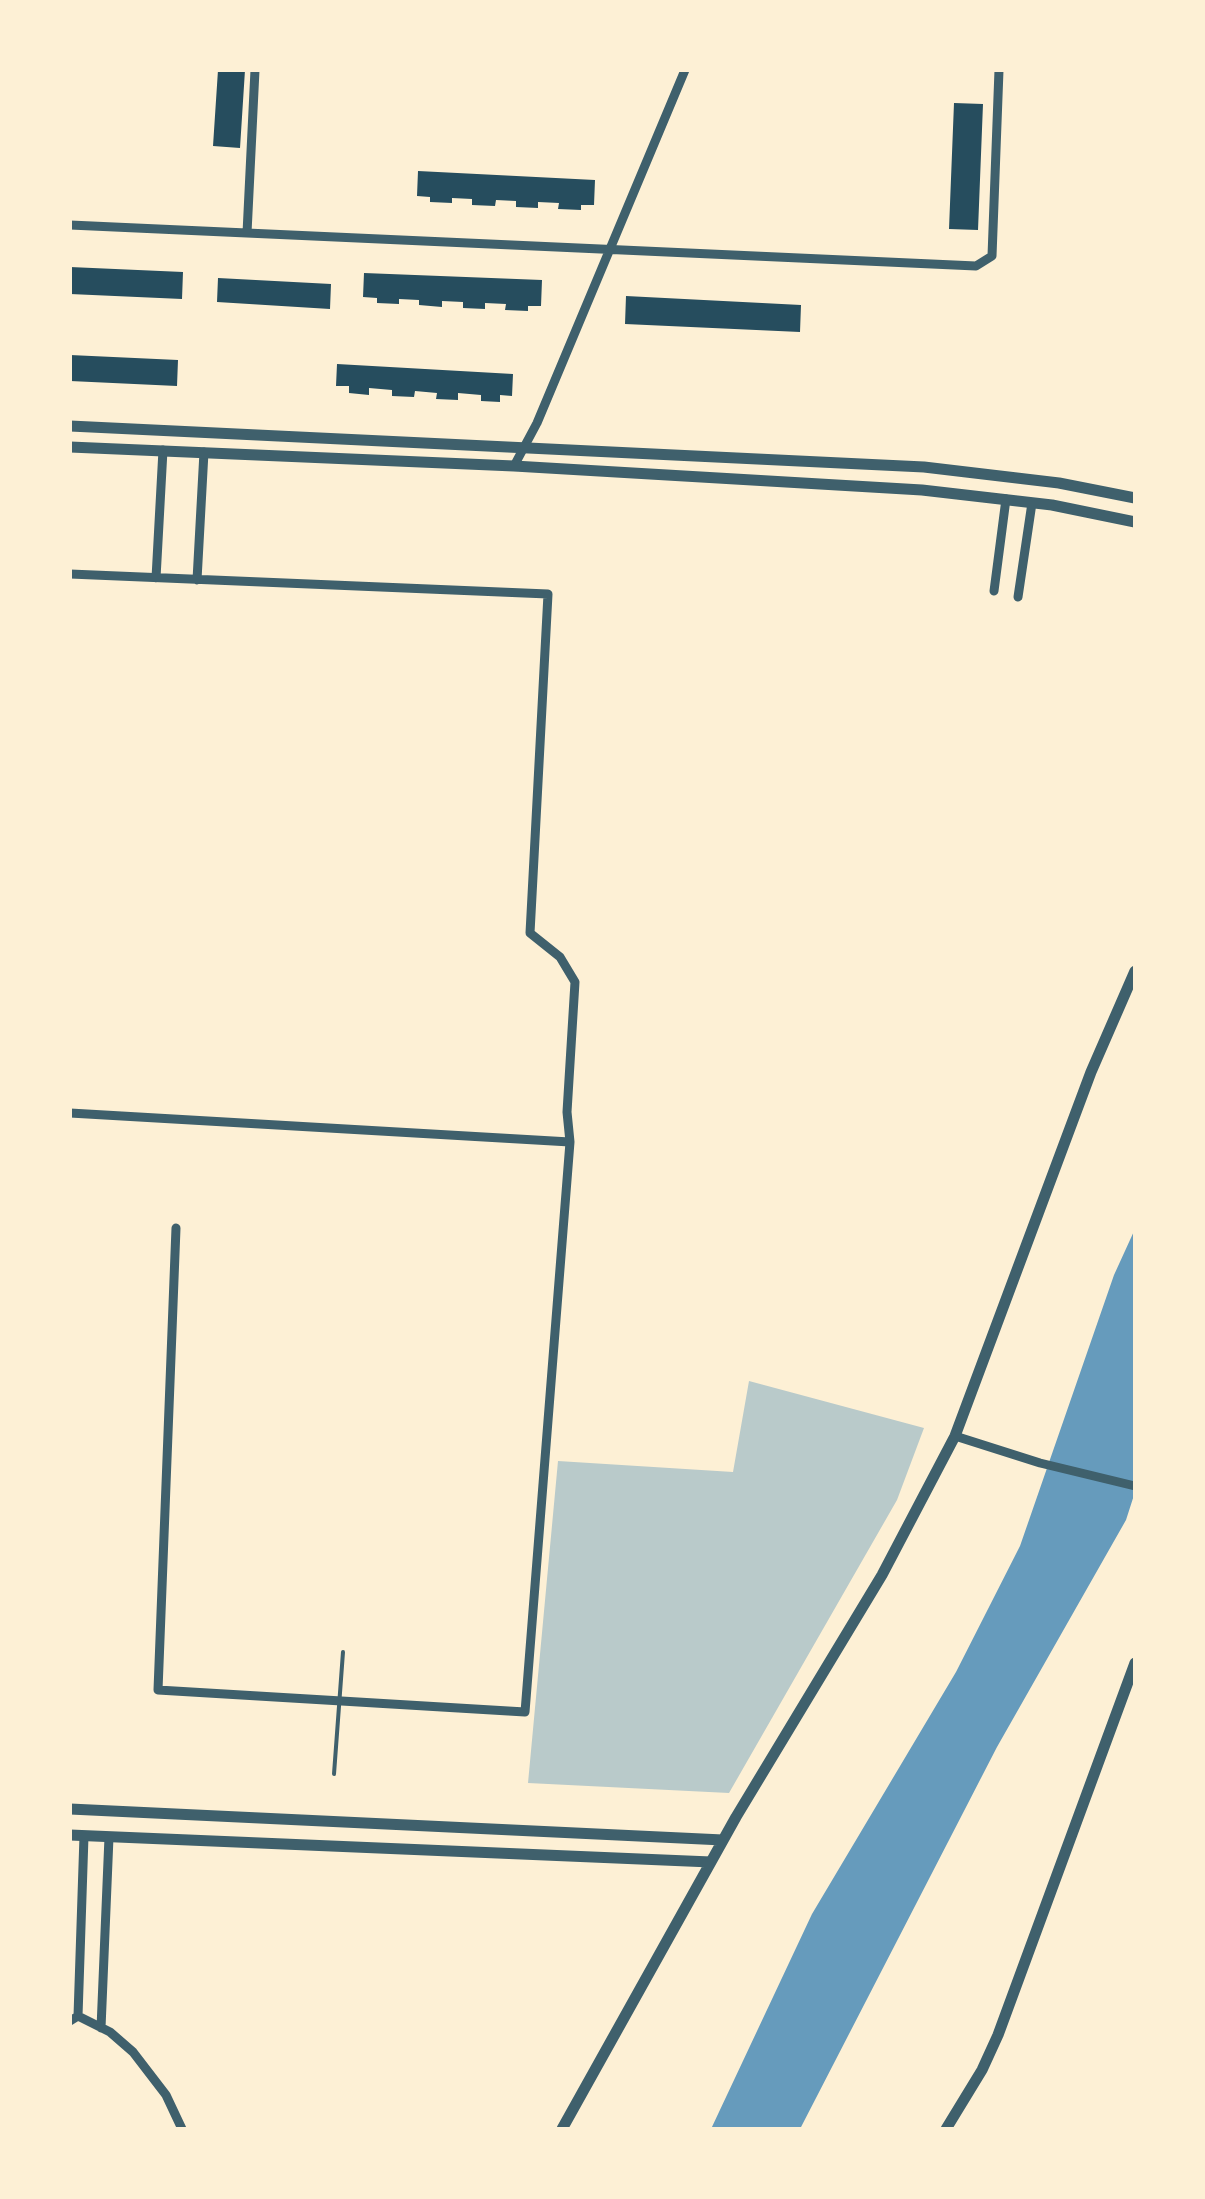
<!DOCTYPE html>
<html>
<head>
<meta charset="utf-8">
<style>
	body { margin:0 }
	#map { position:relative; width:1205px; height:2199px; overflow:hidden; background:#fdf0d5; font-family:Rubik,sans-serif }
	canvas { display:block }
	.frame { position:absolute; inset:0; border:72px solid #fdf0d5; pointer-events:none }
</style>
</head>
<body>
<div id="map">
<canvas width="1205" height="2199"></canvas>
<div class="frame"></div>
</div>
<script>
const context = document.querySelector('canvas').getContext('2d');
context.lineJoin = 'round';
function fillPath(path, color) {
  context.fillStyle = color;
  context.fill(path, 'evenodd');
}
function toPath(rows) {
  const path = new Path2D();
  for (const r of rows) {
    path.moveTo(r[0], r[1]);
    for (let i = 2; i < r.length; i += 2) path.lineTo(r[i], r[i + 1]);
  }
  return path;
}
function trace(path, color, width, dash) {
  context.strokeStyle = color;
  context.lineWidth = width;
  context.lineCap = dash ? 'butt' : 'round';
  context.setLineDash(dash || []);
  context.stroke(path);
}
const green = toPath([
	[749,1381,924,1428,897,1500,729,1793,528,1783,558,1461,733,1472]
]);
const water = toPath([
	[1135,1229,1135,1492,1126,1520,997,1747,800,2129,711,2129,812,1914,956,1672,1020,1546,1114,1275]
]);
const building = toPath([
	[218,70,245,70,240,148,213,146],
	[954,103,983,104,978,230,949,229],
	[418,171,595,180,594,205,581,205,581,210,558,209,559,203,538,202,538,208,516,207,516,201,496,200,495,206,472,205,472,199,452,198,452,203,430,202,430,197,417,196],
	[70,267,183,272,182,299,70,294],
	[364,273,542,280,541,306,528,306,528,311,505,310,506,304,485,303,485,309,463,308,463,302,442,301,442,307,419,305,419,300,399,299,399,304,377,303,377,298,363,297],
	[218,278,331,284,330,309,217,302],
	[626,296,801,305,800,332,625,324],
	[70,355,178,360,177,386,70,381],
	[337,364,513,374,512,396,500,395,500,402,481,401,481,395,458,393,458,400,436,399,437,393,415,391,414,397,392,396,392,390,369,388,369,395,349,393,349,386,336,386]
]);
const service = toPath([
	[334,1774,343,1652]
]);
const minor = toPath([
	[70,225,976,266,992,256,999,70],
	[247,233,255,70],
	[514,466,537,423,685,70],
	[70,574,548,594,530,933,560,957,575,982,567,1112,570,1142,525,1712,158,1690,176,1228],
	[156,578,163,450],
	[197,580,204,452],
	[994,591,1006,499],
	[1018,597,1032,503],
	[70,1113,570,1142],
	[955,1436,1040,1463,1135,1486],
	[78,2016,84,1836],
	[70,2021,78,2016,110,2032,133,2052,166,2095,182,2129],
	[101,2028,109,1837]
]);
const tertiary = toPath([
	[70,426,924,467,1059,483,1135,498],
	[70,447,514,466,922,490,1052,505,1135,522],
	[70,1809,723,1840],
	[70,1835,711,1862],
	[562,2129,736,1817,882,1575,955,1436,1091,1072,1135,971],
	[946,2129,982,2070,998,2035,1135,1663]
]);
fillPath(green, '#b9caca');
fillPath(water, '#669bbc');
fillPath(building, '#264d5e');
trace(service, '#3f606c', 4);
trace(minor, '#3f606c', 9);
trace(tertiary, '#3f606c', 11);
</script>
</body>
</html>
